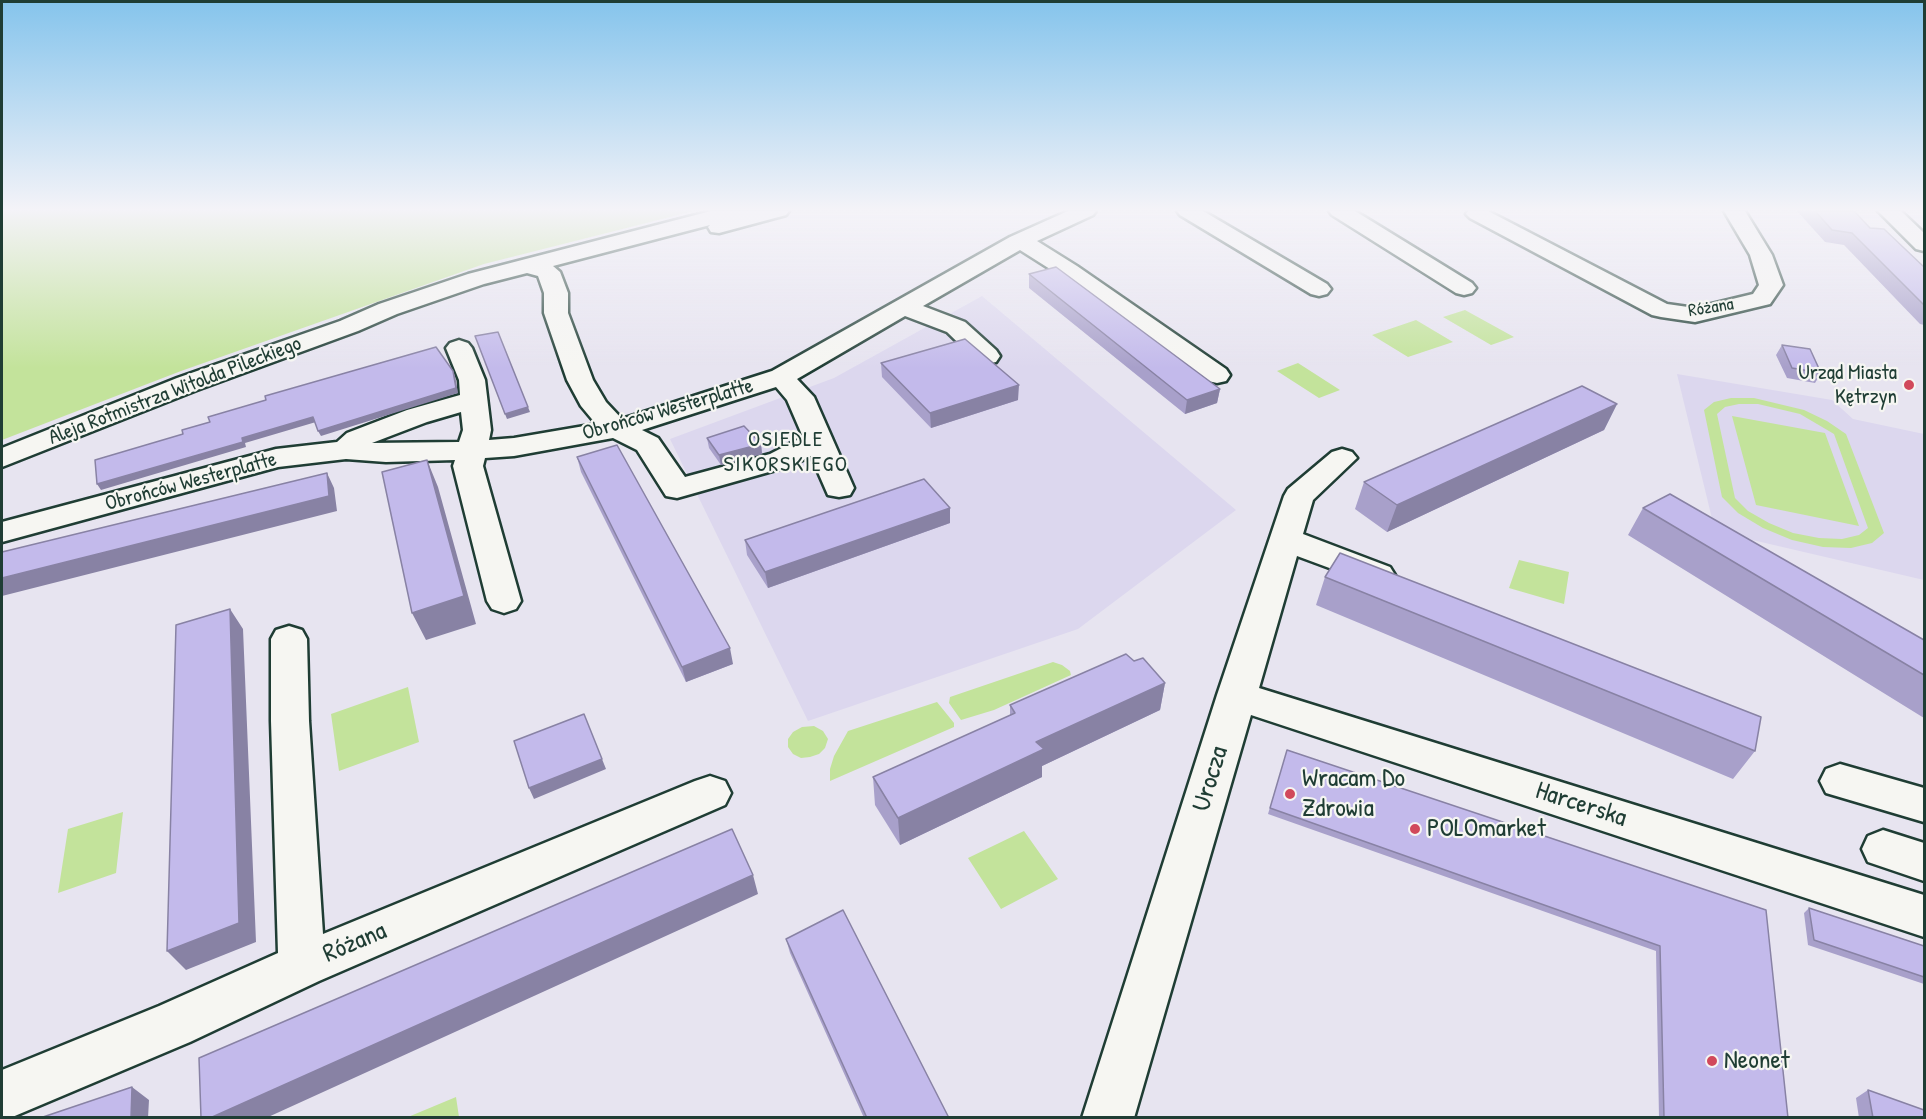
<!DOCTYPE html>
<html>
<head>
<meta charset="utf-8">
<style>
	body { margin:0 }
	#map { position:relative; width:1926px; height:1119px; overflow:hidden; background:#e7e4f0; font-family:"Patrick Hand",sans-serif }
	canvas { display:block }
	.frame { position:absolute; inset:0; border:3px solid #1f3d34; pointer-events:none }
</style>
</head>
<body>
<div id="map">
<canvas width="1926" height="1119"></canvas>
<div class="frame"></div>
</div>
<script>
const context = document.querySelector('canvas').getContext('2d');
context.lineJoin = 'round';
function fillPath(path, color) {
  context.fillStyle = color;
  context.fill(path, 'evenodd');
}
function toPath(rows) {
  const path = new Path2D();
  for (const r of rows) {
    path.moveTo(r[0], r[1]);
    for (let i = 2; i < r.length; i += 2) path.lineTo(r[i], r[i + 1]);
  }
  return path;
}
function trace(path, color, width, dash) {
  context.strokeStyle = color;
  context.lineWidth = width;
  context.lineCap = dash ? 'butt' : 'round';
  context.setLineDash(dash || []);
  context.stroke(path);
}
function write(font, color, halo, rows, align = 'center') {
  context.font = font + ' "Patrick Hand",sans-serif';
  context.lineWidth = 4.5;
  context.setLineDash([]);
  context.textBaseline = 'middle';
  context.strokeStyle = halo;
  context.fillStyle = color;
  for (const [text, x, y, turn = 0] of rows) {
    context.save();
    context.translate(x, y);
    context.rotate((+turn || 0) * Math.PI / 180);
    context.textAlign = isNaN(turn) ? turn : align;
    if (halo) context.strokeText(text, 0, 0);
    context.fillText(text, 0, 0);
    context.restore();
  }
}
const built = toPath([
	[982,296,1236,510,1078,629,808,721,670,439,834,378],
	[1677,374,1832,400,1853,419,1924,434,1924,580,1731,535,1714,527]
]);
const green = toPath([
	[2,211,694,211,484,264,181,371,2,440],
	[1465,310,1514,337,1491,345,1443,317],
	[1416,320,1453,342,1408,357,1372,335],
	[1298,363,1340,390,1319,398,1277,371],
	[1731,398,1754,398,1804,410,1827,421,1846,434,1884,533,1872,543,1851,548,1823,547,1792,540,1763,528,1738,513,1722,497,1704,410,1714,402],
	[1739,404,1758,404,1800,414,1834,434,1868,528,1859,535,1842,539,1819,538,1793,533,1769,523,1748,511,1735,498,1717,414,1725,407],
	[1732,416,1825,433,1859,526,1756,505],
	[1519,560,1569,572,1564,604,1509,588],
	[1053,662,1062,665,1070,671,1071,675,994,710,961,720,949,703,950,697],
	[408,687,419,742,339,771,331,714],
	[937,702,954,723,954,727,830,781,830,769,834,756,848,731],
	[814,726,823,731,828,739,825,748,819,754,810,757,801,758,793,754,788,747,788,739,793,732,802,727],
	[123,812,116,873,58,893,68,829],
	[1024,831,1058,879,1001,909,968,858],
	[456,1097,459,1117,408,1117]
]);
const minor = toPath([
	[711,211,789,211,786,215,719,233,711,232,708,227,710,225,553,266,560,272,568,293,568,313,593,380,606,402,622,419,772,371,1010,237,1068,211,1096,211,1093,215,1037,241,1077,266,1226,369,1230,375,1226,381,1217,383,1208,381,1061,276,1020,250,923,306,965,322,996,350,1000,356,996,362,987,364,978,362,947,332,905,316,797,379,814,397,854,488,850,495,839,497,828,495,811,456,790,466,677,498,666,496,637,450,613,438,514,456,485,458,483,466,521,601,516,609,504,613,492,609,487,601,453,466,455,460,386,462,346,459,278,467,2,542,2,522,276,449,337,442,347,433,407,410,460,395,459,380,446,348,450,343,459,340,468,343,472,348,485,380,491,430,489,440,514,438,596,424,581,406,567,380,544,313,544,293,538,276,527,273,484,284,397,314,358,331,197,390,2,467,2,448,177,378,340,321,379,304,468,274,711,211],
	[776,387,787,400,803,437,770,454,685,477,658,438,642,430,776,387],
	[461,412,463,430,459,442,372,443,427,422,461,412],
	[1177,211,1203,211,1327,284,1331,289,1327,294,1319,296,1311,294,1180,215,1177,211],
	[1329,211,1355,211,1472,283,1476,288,1472,293,1464,295,1456,293,1332,215,1329,211],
	[1468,211,1488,211,1667,304,1695,308,1753,294,1759,285,1750,255,1724,211,1745,211,1772,255,1783,285,1770,304,1695,322,1661,317,1652,315,1470,218,1466,214,1468,211],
	[1878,211,1901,211,1924,233,1924,251,1916,249,1878,211],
	[1342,449,1352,452,1357,458,1313,500,1303,534,1390,567,1395,575,1390,583,1378,586,1297,556,1259,688,1924,895,1924,937,1251,715,1134,1118,1082,1118,1217,695,1284,496,1288,489,1332,452,1342,449],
	[289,626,302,630,307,639,309,721,323,934,695,781,710,776,725,781,731,793,725,805,319,981,190,1042,10,1118,2,1118,2,1070,159,1006,278,953,271,721,271,639,276,630,289,626],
	[1840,764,1924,788,1924,822,1826,793,1820,781,1826,769,1840,764],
	[1883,830,1924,843,1924,881,1868,862,1862,849,1868,836,1883,830]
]);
const wall = toPath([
	[1797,211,1854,211,1870,228,1924,267,1924,325,1920,324,1844,245,1825,242],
	[1029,274,1220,389,1217,403,1185,414,1029,288],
	[1782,345,1821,373,1815,383,1787,378,1776,355],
	[881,363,1018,400,931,428,882,377],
	[1617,404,1604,430,1387,532,1355,509,1364,482],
	[707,438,761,444,762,454,721,465,709,448],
	[577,457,733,664,686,682,581,472],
	[1643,508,1924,640,1924,718,1628,535],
	[950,523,768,588,747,555,745,540],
	[1325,577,1755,751,1733,779,1316,605],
	[1134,661,1165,683,1160,710,1042,766,1042,777,900,845,875,805,873,777,1010,716,1010,705],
	[1287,750,1766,910,1788,1118,1659,1118,1656,951,1268,814],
	[1809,908,1924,946,1924,984,1808,945,1804,913],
	[786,939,949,1118,864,1118,790,953],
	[1868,1090,1924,1118,1859,1118,1856,1098]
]);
const shadedWall = toPath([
	[453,371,455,376,458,393,321,436,318,431],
	[1019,385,1018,400,931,428,930,413],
	[1220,389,1217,403,1185,414,1187,400],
	[1617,404,1604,430,1387,532,1397,505],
	[528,407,530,412,507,419,505,414],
	[313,417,316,422,245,443,246,447,101,490,97,484,242,438],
	[761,444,762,454,721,465,719,455],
	[427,460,438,487,476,624,426,640,412,613],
	[327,473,334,488,337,511,2,596,2,578],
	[950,508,950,523,768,588,765,572],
	[230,609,243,629,256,942,186,970,167,951],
	[730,648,733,664,686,682,682,667],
	[1165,683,1160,710,1042,766,1042,777,900,845,898,818,1036,742],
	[602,759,606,769,534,799,529,788],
	[753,875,758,894,266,1118,210,1118],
	[132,1087,149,1100,148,1118,131,1118]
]);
const building = toPath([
	[1815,211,1854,211,1870,228,1884,229,1924,267,1924,305,1852,233,1832,230,1815,211],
	[1056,267,1220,389,1187,400,1029,274,1056,267],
	[498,332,528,407,505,414,475,336,498,332],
	[965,339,1019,385,930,413,881,363,965,339],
	[1782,345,1810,349,1821,373,1792,368,1782,345],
	[436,347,453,371,456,388,318,431,313,417,242,438,243,442,97,484,95,460,183,434,182,430,210,422,208,417,266,400,265,396,436,347],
	[1582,386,1617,404,1397,505,1364,482,1582,386],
	[744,426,761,444,719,455,707,438,744,426],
	[617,445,730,648,682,667,577,457,617,445],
	[427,460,464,596,412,613,382,472,427,460],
	[327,473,329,496,2,578,2,552,327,473],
	[924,479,950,508,765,572,745,540,924,479],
	[1670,494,1924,640,1924,675,1643,508,1670,494],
	[1340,553,1761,717,1755,751,1325,577,1340,553],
	[230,609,239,923,167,951,176,625,230,609],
	[1126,654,1134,661,1143,658,1165,683,1036,742,1044,749,898,818,873,777,1015,713,1010,705,1126,654],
	[584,714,602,759,529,788,514,741,584,714],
	[1287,750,1766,910,1788,1118,1664,1118,1660,946,1270,808,1287,750],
	[732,829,753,875,210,1118,201,1118,199,1058,732,829],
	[1809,908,1924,946,1924,977,1814,940,1809,908],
	[843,910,949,1118,867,1118,786,939,843,910],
	[132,1087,131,1118,40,1118,132,1087],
	[1868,1090,1924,1110,1924,1118,1873,1118,1868,1090]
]);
const markers = [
	[1909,385,6,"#d1495b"],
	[1290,794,6,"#d1495b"],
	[1415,829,6,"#d1495b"],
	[1712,1061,6,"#d1495b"]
];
const farStreetnames = [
	["Różana",1711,308,-9]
];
const poiNames = [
	["Urząd Miasta",1897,373],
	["Kętrzyn",1897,397]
];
const streetNames = [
	["Aleja Rotmistrza Witolda Pileckiego",175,391,-21],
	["Obrońców Westerplatte",668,410,-16],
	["Obrońców Westerplatte",191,482,-15]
];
const neighbourhoodNames = [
	["OSIEDLE",786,440],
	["SIKORSKIEGO",786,465]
];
const nearStreetnames = [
	["Urocza",1211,779,-73],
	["Harcerska",1581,805,18],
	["Różana",355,943,-23]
];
const nearPoinames = [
	["Wracam Do",1302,779],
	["Zdrowia",1302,809],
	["POLOmarket",1427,829],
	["Neonet",1724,1061]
];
fillPath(built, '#dcd7ee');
fillPath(green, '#c3e39b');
trace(minor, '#1f3d34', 5);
fillPath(minor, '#f6f6f2');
fillPath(wall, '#a8a0ca');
fillPath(shadedWall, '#8882a4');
fillPath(building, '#c3baeb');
trace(building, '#8882a4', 1.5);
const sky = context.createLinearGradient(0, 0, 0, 368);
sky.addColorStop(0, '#85c4ec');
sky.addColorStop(0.57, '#f4f3f8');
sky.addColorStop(1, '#f4f3f800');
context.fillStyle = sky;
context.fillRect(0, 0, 1926, 368);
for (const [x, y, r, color] of markers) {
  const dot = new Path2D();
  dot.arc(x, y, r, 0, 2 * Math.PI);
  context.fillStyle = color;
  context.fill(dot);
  trace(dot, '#f6f6f2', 2);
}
write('18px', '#1f3d34', '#f6f6f2', farStreetnames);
write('21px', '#1f3d34', '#f6f6f2', poiNames, 'right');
write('21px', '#1f3d34', '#f6f6f2', streetNames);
context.letterSpacing = '1.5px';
write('22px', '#1f3d34', '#f6f6f2', neighbourhoodNames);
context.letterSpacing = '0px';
write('26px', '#1f3d34', '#f6f6f2', nearStreetnames);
write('26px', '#1f3d34', '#f6f6f2', nearPoinames, 'left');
</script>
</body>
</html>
